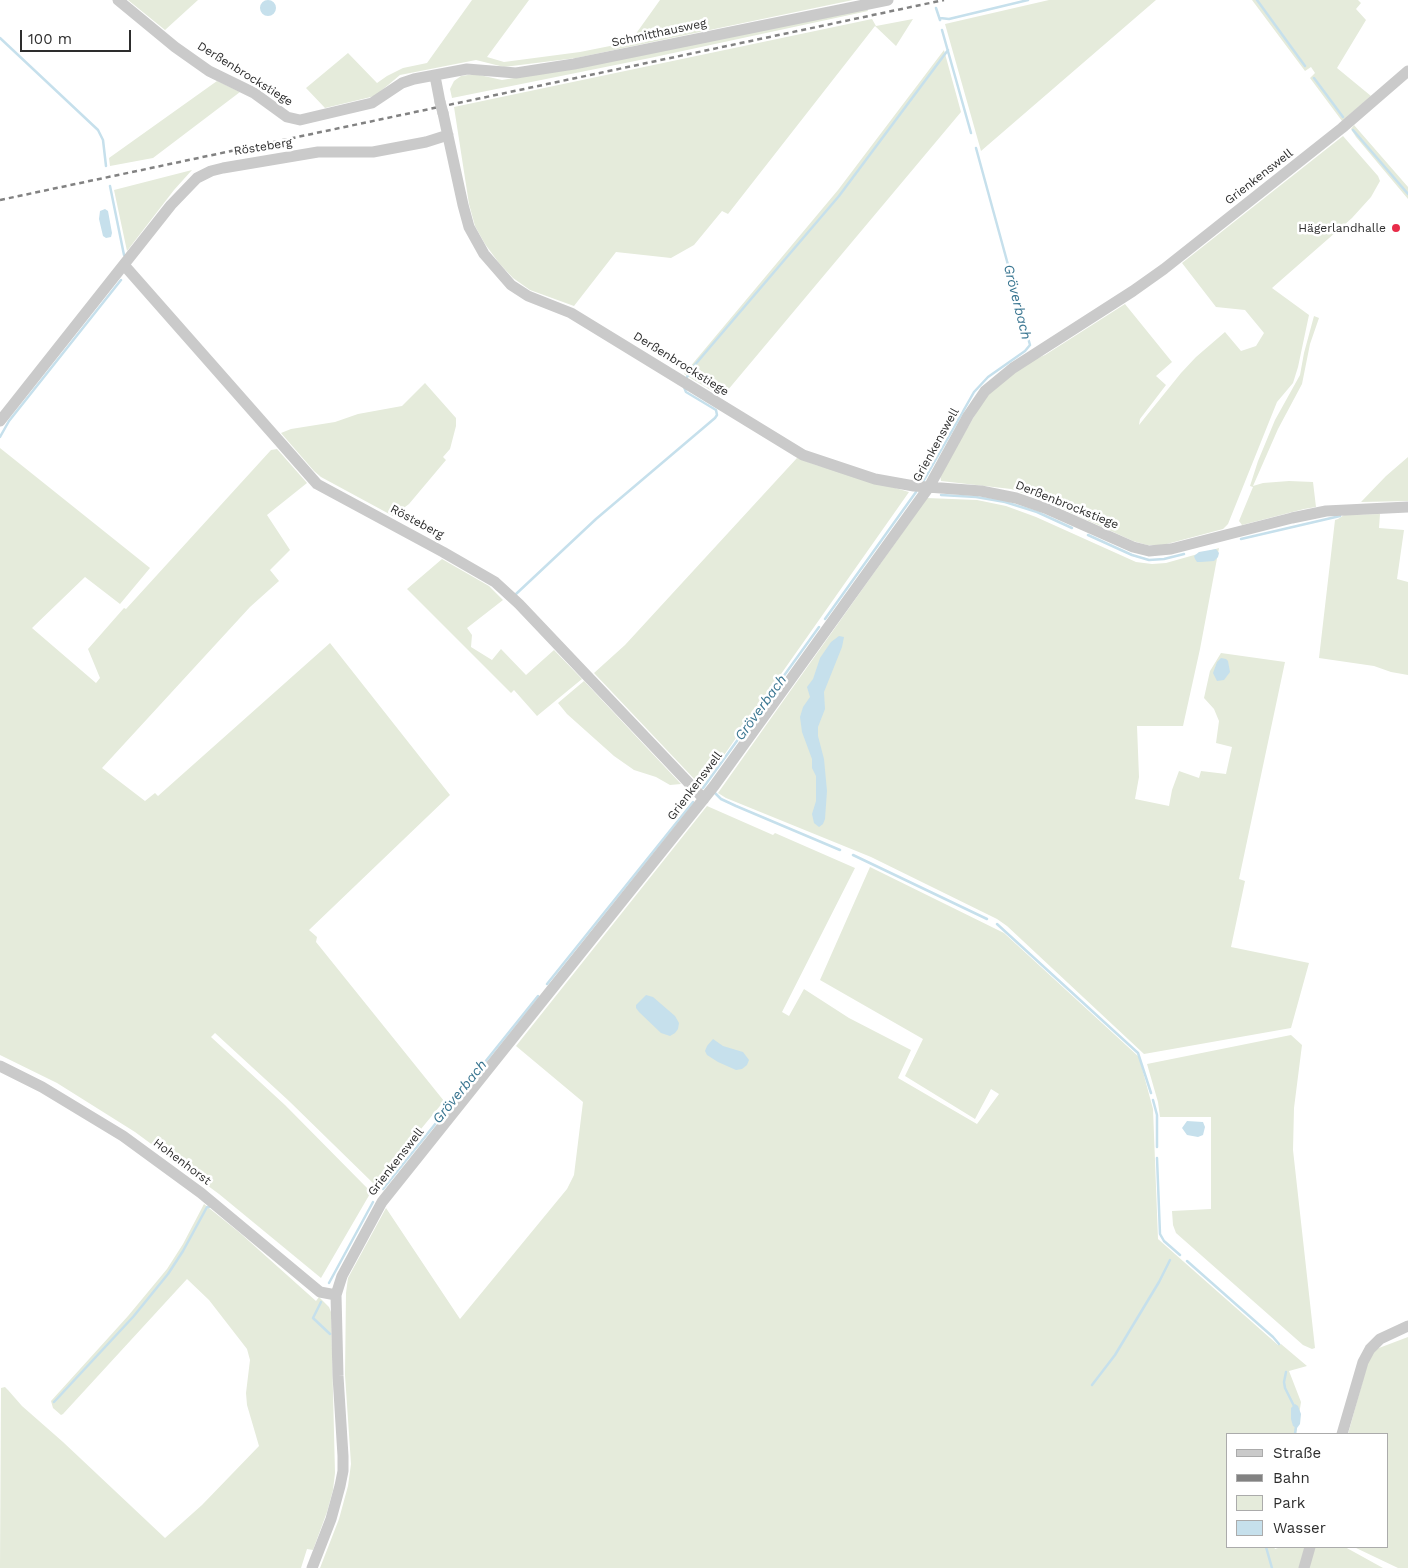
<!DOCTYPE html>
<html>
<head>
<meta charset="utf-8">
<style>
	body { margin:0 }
	#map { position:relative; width:1408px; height:1568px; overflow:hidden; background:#fff; font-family:"Work Sans",sans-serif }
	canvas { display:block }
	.legend { position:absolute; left:1226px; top:1433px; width:162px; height:115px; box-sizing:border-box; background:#fff; border:1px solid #ababab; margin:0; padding:6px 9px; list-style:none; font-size:15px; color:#2d2d2d }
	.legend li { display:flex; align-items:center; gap:10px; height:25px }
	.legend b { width:25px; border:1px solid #ababab }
	.scale { position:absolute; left:20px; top:30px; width:111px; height:22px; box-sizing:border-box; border:2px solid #2d2d2d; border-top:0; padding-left:6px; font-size:15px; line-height:18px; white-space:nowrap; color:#2d2d2d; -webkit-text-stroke:4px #fff; paint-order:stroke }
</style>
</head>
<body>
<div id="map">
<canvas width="1408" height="1568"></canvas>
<ul class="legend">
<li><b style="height:6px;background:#cacaca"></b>Straße</li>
<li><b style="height:6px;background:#828282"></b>Bahn</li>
<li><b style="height:14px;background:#e5ebdb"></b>Park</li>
<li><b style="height:14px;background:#c6e0ec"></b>Wasser</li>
</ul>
<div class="scale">100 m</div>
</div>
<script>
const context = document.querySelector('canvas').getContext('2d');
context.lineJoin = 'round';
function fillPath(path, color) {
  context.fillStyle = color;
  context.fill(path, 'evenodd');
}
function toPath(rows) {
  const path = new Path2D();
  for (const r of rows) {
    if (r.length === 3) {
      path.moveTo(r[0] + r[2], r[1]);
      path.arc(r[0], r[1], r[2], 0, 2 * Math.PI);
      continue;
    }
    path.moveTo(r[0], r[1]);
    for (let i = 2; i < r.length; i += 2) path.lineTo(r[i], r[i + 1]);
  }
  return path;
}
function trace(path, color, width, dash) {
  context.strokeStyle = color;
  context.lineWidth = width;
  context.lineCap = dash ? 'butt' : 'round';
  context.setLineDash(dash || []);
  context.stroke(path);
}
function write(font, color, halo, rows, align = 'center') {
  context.font = font + ' "Work Sans",sans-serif';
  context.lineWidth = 5;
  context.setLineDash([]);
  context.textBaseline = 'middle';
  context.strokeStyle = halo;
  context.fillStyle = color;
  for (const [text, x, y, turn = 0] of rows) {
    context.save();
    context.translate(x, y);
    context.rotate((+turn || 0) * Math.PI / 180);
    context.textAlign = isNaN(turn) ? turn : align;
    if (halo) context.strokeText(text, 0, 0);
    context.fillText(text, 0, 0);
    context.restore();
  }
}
const green = toPath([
	[128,0,198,0,165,30],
	[472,0,529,0,487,57,504,62,580,52,630,42,660,0,853,0,576,58,504,67,476,60,400,75,375,96,325,108,306,88,348,53,377,83,387,76,403,68,427,63],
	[1049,0,1156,0,981,151,945,24],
	[1252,0,1358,0,1361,3,1356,9,1366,20,1337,68,1371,96,1342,121,1310,78,1315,73,1311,67,1305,71],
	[867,9,868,11,831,19,650,58,452,98,450,89,454,81,461,76,475,74,502,80,550,72],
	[872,19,876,26,913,19,896,46,875,26,728,214,722,211,694,245,671,258,616,252,574,306,530,290,513,278,499,263,485,244,475,226,469,204,454,107],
	[944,50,961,112,722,397,684,374,838,190],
	[217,81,240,92,153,158,110,166,109,158],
	[1354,125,1408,187,1408,199,1356,137,1351,129],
	[1343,136,1378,176,1380,181,1371,197,1352,218,1272,288,1309,315,1298,367,1293,383,1277,402,1228,524,1223,529,1163,545,1147,545,1133,541,1043,500,1011,489,941,481,940,475,989,391,1033,360,1045,355,1125,304,1172,362,1156,376,1166,385,1140,419,1139,425,1181,373,1196,357,1225,332,1241,351,1256,346,1264,333,1245,310,1216,307,1182,263],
	[192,170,174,190,127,251,114,190],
	[1314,316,1319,318,1310,344,1302,384,1278,429,1253,486,1263,483,1289,481,1313,482,1316,507,1304,509,1242,525,1239,521,1253,487,1250,486,1258,461,1275,420,1300,375,1304,353],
	[425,383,456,418,456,426,450,449,443,457,446,460,409,504,393,516,321,477,314,471,281,433,291,429,335,422,358,414,402,406],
	[0,448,150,568,120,604,85,577,32,628,96,683,100,678,88,649,124,608,126,609,271,450,277,449,307,483,267,515,290,550,270,570,279,581,250,607,102,768,145,801,155,793,158,796,330,643,450,795,309,930,317,937,316,942,444,1101,375,1185,289,1101,215,1033,211,1037,285,1105,371,1192,321,1278,219,1194,135,1132,57,1083,0,1055],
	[1408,457,1408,501,1361,502,1386,476],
	[797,458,816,465,909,492,703,785,699,784,594,673,625,645],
	[927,498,977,500,1006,506,1036,517,1136,562,1152,564,1166,563,1219,548,1200,649,1183,726,1137,726,1139,777,1135,799,1169,806,1172,790,1179,771,1199,778,1201,771,1226,774,1232,747,1216,743,1219,721,1214,709,1204,698,1210,671,1221,653,1285,662,1239,879,1245,881,1231,947,1309,963,1291,1028,1144,1054,1007,926,997,919,871,857,726,798,718,793],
	[1380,514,1379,528,1404,530,1397,579,1408,582,1408,675,1391,672,1374,666,1319,658,1335,520,1338,519,1344,515],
	[442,559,489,586,503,600,467,628,472,635,471,647,492,660,501,649,526,675,554,650,582,679,537,716,514,690,511,693,407,589],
	[584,681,681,784,670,785,656,777,634,770,614,756,567,714,558,703],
	[707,806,773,835,775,833,855,868,782,1012,789,1016,804,989,849,1018,911,1050,898,1078,977,1124,999,1094,991,1089,975,1119,905,1076,923,1039,820,980,870,867,1004,933,1139,1057,1153,1109,1158,1239,1278,1345,1281,1344,1307,1366,1289,1371,1301,1402,1296,1434,1227,1434,1227,1547,1274,1547,1275,1549,1281,1547,1345,1547,1383,1568,320,1568,339,1519,348,1486,351,1464,345,1375,346,1293,348,1278,386,1208,460,1319,567,1189,574,1175,583,1102,516,1046],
	[1291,1035,1302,1045,1294,1108,1293,1150,1315,1348,1312,1349,1303,1345,1176,1233,1173,1225,1172,1211,1211,1209,1211,1117,1160,1117,1158,1102,1147,1064],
	[204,1204,240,1233,316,1301,319,1297,329,1307,331,1312,335,1473,333,1490,327,1512,313,1550,307,1549,301,1568,0,1568,1,1388,5,1387,8,1390,22,1406,63,1442,165,1538,202,1505,259,1446,247,1405,246,1393,250,1360,247,1349,209,1300,187,1279,63,1414,61,1415,53,1408,51,1401,128,1316,167,1269,183,1244],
	[1408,1337,1408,1568,1398,1568,1354,1547,1387,1547,1387,1434,1348,1434,1371,1351]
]);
const water = toPath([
	[268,8,8],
	[105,209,108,211,112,233,111,237,106,238,103,236,99,219,100,211],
	[1216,549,1219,553,1218,557,1214,561,1201,562,1197,562,1195,559,1194,556,1199,552],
	[839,636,844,637,842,647,824,692,825,709,818,727,818,736,824,759,827,791,825,819,823,824,819,827,814,823,812,814,816,801,816,776,812,768,812,759,802,732,800,717,803,707,810,697,807,687,813,679,820,658,831,642],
	[1221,658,1226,659,1228,661,1230,672,1224,680,1217,681,1213,673,1217,662],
	[646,995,653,997,675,1016,679,1023,678,1029,675,1033,670,1036,661,1033,639,1012,636,1008,636,1005],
	[713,1039,723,1046,743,1052,749,1060,747,1065,742,1069,736,1070,718,1062,707,1055,705,1051,707,1046],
	[1187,1121,1203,1122,1205,1127,1203,1135,1198,1137,1187,1135,1182,1128],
	[1295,1404,1298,1406,1301,1414,1300,1424,1297,1428,1293,1426,1291,1419,1291,1408]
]);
const stream = toPath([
	[1257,0,1305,66],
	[936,8,940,20],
	[940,18,949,19,1028,0],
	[942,30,971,133],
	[0,38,98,130,103,140,106,166],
	[1314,78,1343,117],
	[1353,130,1408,194],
	[110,186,124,255],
	[687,377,693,367,839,196,948,50],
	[0,437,9,421,121,280],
	[923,482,974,392,988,377,1025,351,1030,345,976,148],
	[941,495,976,497,1005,502,1037,512,1072,528],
	[1088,535,1132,555,1149,560,1164,559,1184,554],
	[1241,539,1340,516],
	[516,594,596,519,715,418,717,415,716,410,686,392,684,387],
	[825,619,916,492],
	[703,788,819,627],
	[715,793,721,799,736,806,840,850],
	[853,855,987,919],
	[997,924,1138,1053,1151,1093],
	[547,984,693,802],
	[1153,1100,1157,1115,1157,1147],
	[1157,1158,1160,1234,1164,1241,1180,1255],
	[383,1189,538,996],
	[1187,1261,1273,1337,1279,1344],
	[329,1283,373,1202],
	[321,1302,313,1318,330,1334],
	[1286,1372,1284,1382,1285,1388,1294,1406],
	[1092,1385,1115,1355,1159,1282,1170,1260],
	[54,1402,133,1317,168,1274,183,1251,207,1207,209,1207],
	[1295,1434,1296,1426],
	[1266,1547,1272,1568]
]);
const minor = toPath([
	[118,0,175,47,209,71,254,93,287,117,300,120,372,103,402,83,414,79,467,69,516,73,574,64,888,0],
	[435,76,440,102],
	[443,113,463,205,469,227,484,254,511,285,528,296,571,313,803,455,875,479,914,486,981,491,1016,498,1045,508,1133,547,1149,551,1171,549,1292,518,1326,511,1408,507],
	[124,265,317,484,443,552,495,582,519,604,704,799],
	[0,421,171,205,197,178,211,171,223,168,318,152,373,152,426,142,448,135],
	[0,1066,42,1087,123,1136,201,1193,320,1292,336,1295],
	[1342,1434,1363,1362,1370,1349,1380,1339,1408,1326],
	[312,1568,331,1519,340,1486,343,1471,343,1456,338,1376,336,1295,342,1276,382,1202,714,786,929,487,968,416,985,391,1013,368,1133,291,1164,269,1342,128,1408,71],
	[1304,1568,1310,1547]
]);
const rail = toPath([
	[0,200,944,0]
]);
const minorBridge = toPath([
	[440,102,443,113]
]);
const markers = [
	[1396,228,5,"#e82c49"]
];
const streetNames = [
	["Schmitthausweg",659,33,-12],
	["Derßenbrockstiege",245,74,32],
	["Rösteberg",263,147,-9],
	["Grienkenswell",1259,177,-38],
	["Derßenbrockstiege",681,364,32],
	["Grienkenswell",936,445,-61],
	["Derßenbrockstiege",1067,505,22],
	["Rösteberg",417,522,28],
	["Grienkenswell",695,786,-53],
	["Hohenhorst",182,1162,37],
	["Grienkenswell",396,1162,-52]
];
const poiNames = [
	["Hägerlandhalle",1386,228]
];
const waterNames = [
	["Gröverbach",1017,302,76],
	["Gröverbach",761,708,-54],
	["Gröverbach",460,1092,-51]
];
fillPath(green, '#e5ebdb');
fillPath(water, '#c6e0ec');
trace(stream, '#c6e0ec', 2.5);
trace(minor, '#cacaca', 11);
trace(rail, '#828282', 2.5, [5, 4]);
trace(minorBridge, '#cacaca', 11);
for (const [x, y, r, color] of markers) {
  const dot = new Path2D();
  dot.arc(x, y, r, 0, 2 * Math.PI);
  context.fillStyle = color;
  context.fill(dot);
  trace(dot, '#fff', 2);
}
write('12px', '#2d2d2d', '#fff', streetNames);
write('12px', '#2d2d2d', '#fff', poiNames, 'right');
write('italic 14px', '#3a7691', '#fff', waterNames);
</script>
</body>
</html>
